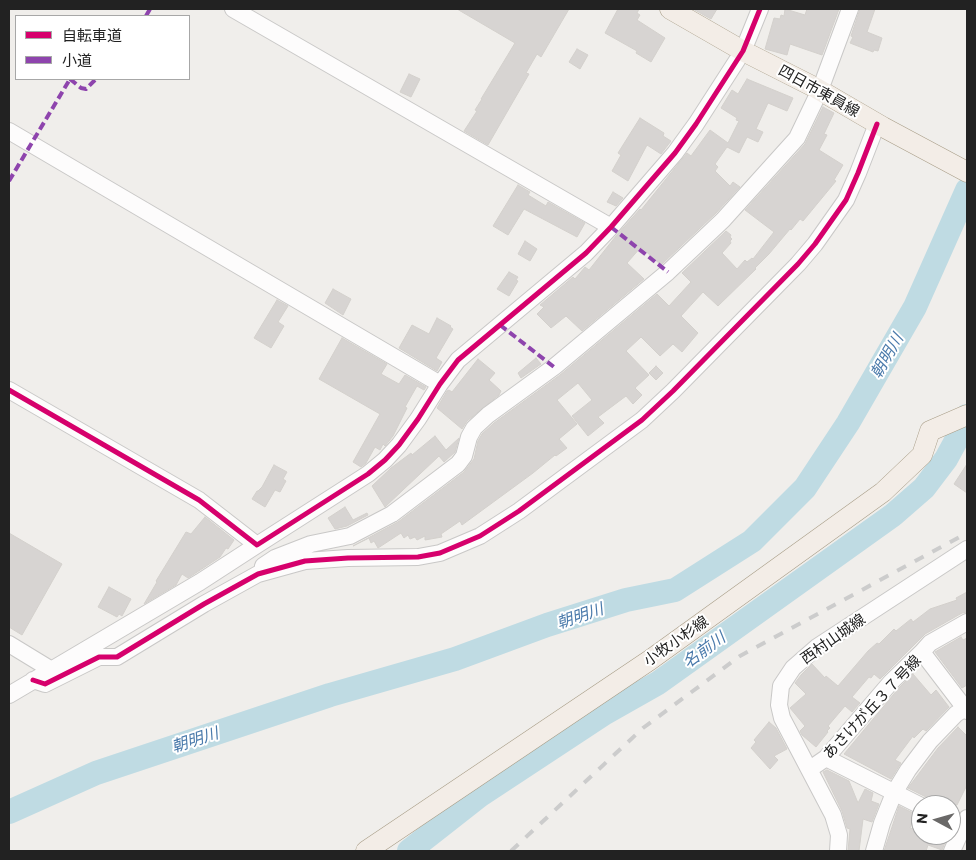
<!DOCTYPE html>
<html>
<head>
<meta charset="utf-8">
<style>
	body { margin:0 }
	#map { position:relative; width:976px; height:860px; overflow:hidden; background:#f0eeeb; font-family:Commissioner,"Noto Sans JP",sans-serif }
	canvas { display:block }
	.frame { position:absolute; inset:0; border:10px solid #222; pointer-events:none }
	.legend { position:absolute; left:15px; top:15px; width:175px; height:65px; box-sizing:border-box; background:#fff; border:1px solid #a7a7a7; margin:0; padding:6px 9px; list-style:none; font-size:15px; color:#222 }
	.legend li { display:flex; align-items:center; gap:10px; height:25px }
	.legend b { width:25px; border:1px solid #a7a7a7 }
	.north { position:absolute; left:911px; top:795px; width:50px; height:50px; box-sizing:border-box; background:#fff; border:1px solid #a7a7a7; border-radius:50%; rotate:276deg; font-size:14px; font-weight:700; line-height:20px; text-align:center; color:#222 }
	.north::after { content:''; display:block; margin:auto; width:18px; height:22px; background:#6a6968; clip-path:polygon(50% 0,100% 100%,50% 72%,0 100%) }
</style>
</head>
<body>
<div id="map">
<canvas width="976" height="860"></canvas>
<div class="frame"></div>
<ul class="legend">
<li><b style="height:6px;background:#d6006c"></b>自転車道</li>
<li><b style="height:6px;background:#8e44ad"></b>小道</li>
</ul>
<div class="north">N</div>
</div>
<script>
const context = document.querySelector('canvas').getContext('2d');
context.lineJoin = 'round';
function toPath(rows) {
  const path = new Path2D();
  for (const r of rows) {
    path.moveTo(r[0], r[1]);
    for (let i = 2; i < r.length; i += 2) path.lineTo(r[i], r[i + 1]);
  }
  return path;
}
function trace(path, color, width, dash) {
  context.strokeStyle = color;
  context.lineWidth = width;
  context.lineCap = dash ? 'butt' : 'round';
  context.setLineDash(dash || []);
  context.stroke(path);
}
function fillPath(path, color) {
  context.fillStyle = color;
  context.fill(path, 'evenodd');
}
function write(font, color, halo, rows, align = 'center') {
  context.font = font + ' Commissioner,"Noto Sans JP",sans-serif';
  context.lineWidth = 4;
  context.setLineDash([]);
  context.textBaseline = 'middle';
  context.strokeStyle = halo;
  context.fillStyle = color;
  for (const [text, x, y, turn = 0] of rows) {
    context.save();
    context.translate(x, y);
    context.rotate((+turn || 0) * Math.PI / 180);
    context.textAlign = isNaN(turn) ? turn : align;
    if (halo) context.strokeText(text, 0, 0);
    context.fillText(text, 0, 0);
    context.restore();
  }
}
const river = toPath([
	[9,812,96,773,330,695,455,659,547,625,626,600,675,590,752,541,805,488,848,423,915,307,967,190],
	[409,851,479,796,605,713,658,683,893,515,924,488,946,459,958,437,967,416]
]);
const building = toPath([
	[457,9,569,9,541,57,537,54,526,73,529,74,488,145,464,131,477,111,475,110,482,99,481,99,515,43,457,9],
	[618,9,639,9,637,13,640,15,637,20,665,38,651,62,636,53,637,51,605,33,618,9],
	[693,9,717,9,711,19,693,9],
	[785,9,805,15,807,9,839,9,822,55,790,44,787,55,765,49,774,18,780,19,781,15,784,16,785,9],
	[860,9,875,9,867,32,882,38,878,51,874,50,873,52,850,43,853,37,851,36,860,9],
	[577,49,588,55,580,69,569,62,577,49],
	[409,74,420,79,411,97,400,92,409,74],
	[747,79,793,98,787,111,768,103,756,129,763,132,758,142,747,137,739,153,727,147,715,164,718,167,715,171,730,186,733,182,740,187,716,213,661,265,641,247,627,263,644,279,582,331,566,316,551,328,537,314,544,307,540,305,573,277,575,279,585,267,589,270,616,236,640,209,641,210,687,153,691,156,710,130,728,143,739,121,736,120,737,118,721,108,732,90,738,94,747,79],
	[823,107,834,113,824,134,827,135,819,150,843,165,834,180,836,181,803,221,800,219,791,230,790,229,769,254,755,268,756,269,718,306,703,292,681,316,698,333,682,352,673,344,660,356,641,337,626,351,649,375,635,388,642,395,633,404,626,396,598,417,604,423,588,436,572,416,592,400,578,383,557,400,577,424,559,439,567,448,556,456,555,455,533,473,462,525,460,521,441,534,442,537,425,540,425,536,417,540,415,537,410,539,408,535,404,538,401,533,378,548,374,541,371,543,369,538,353,546,398,522,464,472,474,459,478,441,482,434,494,423,560,375,657,294,669,306,691,282,682,273,726,231,731,235,730,237,732,239,730,241,731,243,722,253,737,269,745,260,747,262,752,258,753,259,774,232,745,210,805,144,823,107],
	[640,118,664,133,663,136,671,141,661,154,647,145,628,181,612,171,621,155,618,153,640,118],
	[518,185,530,192,528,195,546,206,548,202,585,223,577,237,524,209,508,235,493,226,518,185],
	[613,192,623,198,616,206,607,202,613,192],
	[525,241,537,249,530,261,518,254,525,241],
	[509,272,518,277,516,280,518,281,509,296,497,289,509,272],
	[333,289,351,299,343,315,325,303,333,289],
	[277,300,288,306,278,322,284,326,271,348,254,338,277,300],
	[437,318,451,326,450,327,453,329,436,358,442,362,437,371,399,348,412,325,429,334,437,318],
	[342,338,387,364,381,374,399,384,405,375,426,387,424,390,417,386,405,407,407,408,393,436,385,446,383,444,380,450,375,447,366,463,361,467,353,462,380,414,319,379,342,338],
	[536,358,541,364,521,378,518,373,536,358],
	[478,359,495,373,489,380,501,391,499,395,467,421,462,429,437,408,447,391,449,390,452,392,478,359],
	[656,366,663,373,656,380,649,373,656,366],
	[435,436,446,450,459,438,455,452,444,462,439,456,385,507,372,486,391,468,411,453,412,455,435,436],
	[967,464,967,493,954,484,967,464],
	[274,465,287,472,283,479,286,481,280,492,275,490,265,507,252,499,257,491,258,491,262,487,274,465],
	[345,507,353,520,367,513,368,515,347,526,335,529,328,518,345,507],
	[205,517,234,540,228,549,226,548,220,557,188,578,182,574,176,585,144,604,157,582,156,581,186,532,191,534,205,517],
	[9,533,62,564,22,635,9,627,9,533],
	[109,587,131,599,122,616,119,614,117,617,98,607,109,587],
	[967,592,967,612,962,613,925,634,880,679,874,674,871,678,869,677,852,697,860,703,852,712,845,706,828,726,830,728,827,731,828,732,816,747,802,735,800,731,805,726,790,708,806,694,795,683,801,675,812,664,825,678,826,676,838,686,868,651,877,643,879,644,894,629,896,631,911,619,913,622,930,609,957,600,956,598,967,592],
	[961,637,963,640,967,638,967,685,962,688,935,652,961,637],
	[913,674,931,695,936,690,949,707,926,731,923,729,914,738,913,736,895,760,901,763,891,779,844,754,898,689,913,674],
	[769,722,776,728,787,749,774,756,778,760,770,769,751,748,756,742,754,740,769,722],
	[958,727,967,736,967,785,957,805,940,805,932,801,930,803,926,797,908,788,938,748,958,727],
	[827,770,849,781,858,803,865,789,873,793,871,801,879,804,872,822,863,819,859,851,848,851,850,829,847,828,842,811,823,772,827,770],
	[899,806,915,814,910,828,918,830,917,835,932,835,946,840,942,850,928,845,926,851,884,851,899,806]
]);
const minor = toPath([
	[233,9,611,227],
	[9,131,440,384],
	[9,390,199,500,257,545,368,474,385,460,399,445,418,419,440,384,458,360,586,253,611,227,675,153,696,124,743,51,760,9],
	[263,566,275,558,311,544,350,536,392,514,458,464,464,456,469,437,474,428,488,415,554,367,668,272,723,220,797,138,820,90,850,9],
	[9,644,50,669],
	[922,652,930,643,967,622],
	[33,680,45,684,99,657,117,657,204,604,258,574,305,561,348,558,418,557,440,553,480,536,519,511,642,420,673,391,798,264,815,244,846,200,858,173,877,124],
	[9,695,200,582,257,545],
	[826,758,921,806],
	[810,769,826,758,891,682,922,652,967,711],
	[838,851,839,835,833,815,782,718,779,705,781,686,793,668,817,647,967,549],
	[874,851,882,823,894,793,908,770,930,741,956,714,967,707],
	[952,851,967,818]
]);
const major = toPath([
	[670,9,743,51,816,88,883,127,967,172],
	[366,851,650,660,883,492,922,455,930,431,967,415]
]);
const rail = toPath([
	[511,851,643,728,740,656,967,533]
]);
const quiet = toPath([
	[146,16,150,9],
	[70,79,81,88,86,89,96,79],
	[9,181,70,79],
	[611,227,668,272],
	[500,325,554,367]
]);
const cycleway = toPath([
	[9,390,199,500,257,545,368,474,385,460,399,445,418,419,440,384,458,360,586,253,611,227,675,153,696,124,743,51,760,9],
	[33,680,45,684,99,657,117,657,204,604,258,574,305,561,348,558,418,557,440,553,480,536,519,511,642,420,673,391,798,264,815,244,846,200,858,173,877,124]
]);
const streetNames = [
	["四日市東員線",819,91,29],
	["西村山城線",833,639,-35],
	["小牧小杉線",676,641,-35],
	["あさけが丘３７号線",872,707,-47]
];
const waterNames = [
	["朝明川",887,356,-60],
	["朝明川",580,616,-19],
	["名前川",704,650,-36],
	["朝明川",195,740,-18]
];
trace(river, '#bfdbe3', 24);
fillPath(building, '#d7d4d2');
trace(building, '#d3d0cc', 1);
trace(minor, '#c9c8c7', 18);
trace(major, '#a79c86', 21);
trace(minor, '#fdfcfc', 16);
trace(major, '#f3ede7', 20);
trace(rail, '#ccc', 4, [10, 10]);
trace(quiet, '#8e44ad', 4, [8, 4]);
trace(cycleway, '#d6006c', 5);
write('15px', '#222', '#fff', streetNames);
write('italic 16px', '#4a7aab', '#fff', waterNames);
</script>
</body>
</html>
